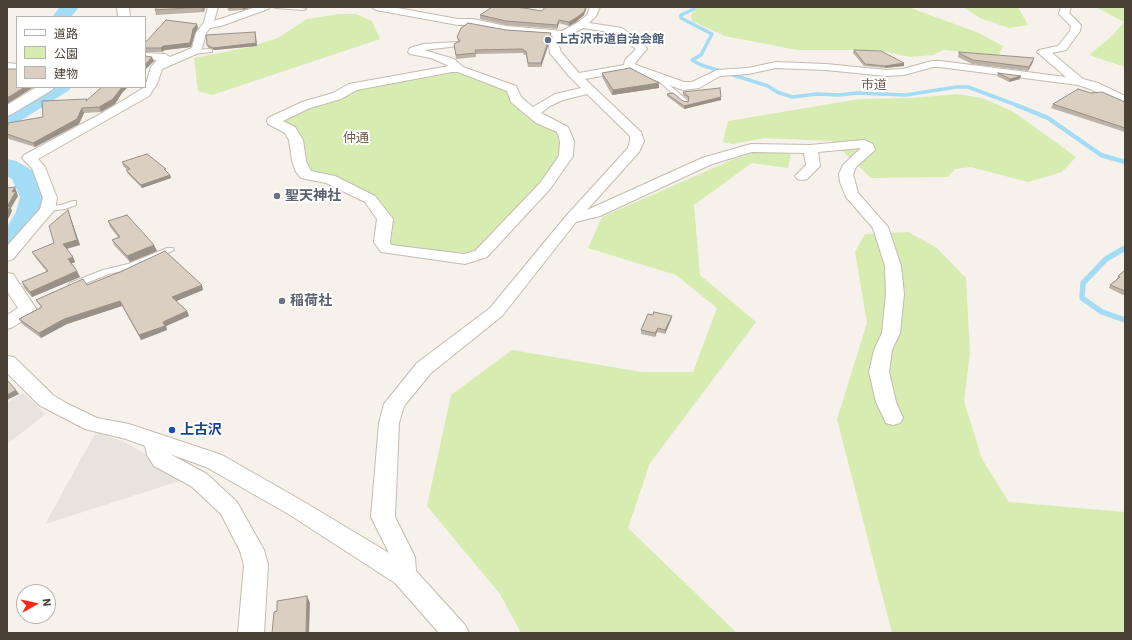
<!DOCTYPE html>
<html>
<head>
<meta charset="utf-8">
<style>
	body { margin:0 }
	#map { position:relative; width:1132px; height:640px; overflow:hidden; background:#f6f1ea; font-family:"IBM Plex Sans","Noto Sans JP",sans-serif }
	canvas { display:block }
	.frame { position:absolute; inset:0; border:8px solid #4b4137; pointer-events:none }
	.legend { position:absolute; left:16px; top:16px; width:130px; height:72px; box-sizing:border-box; background:#fff; border:1px solid #b7b3af; margin:0; padding:5px 7px; list-style:none; font-size:12px; color:#4b4137 }
	.legend li { display:flex; align-items:center; gap:8px; height:20px }
	.legend b { width:20px; border:1px solid #b7b3af }
	.north { position:absolute; left:16px; top:584px; width:40px; height:40px; box-sizing:border-box; background:#fff; border:1px solid #b7b3af; border-radius:50%; rotate:82deg; font-size:11px; font-weight:700; line-height:16px; text-align:center; color:#4b4137 }
	.north::after { content:''; display:block; margin:auto; width:14px; height:18px; background:#ff2418; clip-path:polygon(50% 0,100% 100%,50% 72%,0 100%) }
</style>
</head>
<body>
<div id="map">
<canvas width="1132" height="640"></canvas>
<div class="frame"></div>
<ul class="legend">
<li><b style="height:5px;background:#fff"></b>道路</li>
<li><b style="height:11px;background:#d7ecb1"></b>公園</li>
<li><b style="height:11px;background:#dbcfc2"></b>建物</li>
</ul>
<div class="north">N</div>
</div>
<script>
const context = document.querySelector('canvas').getContext('2d');
context.lineJoin = 'round';
function fillPath(path, color) {
  context.fillStyle = color;
  context.fill(path, 'evenodd');
}
function toPath(rows) {
  const path = new Path2D();
  for (const r of rows) {
    path.moveTo(r[0], r[1]);
    for (let i = 2; i < r.length; i += 2) path.lineTo(r[i], r[i + 1]);
  }
  return path;
}
function trace(path, color, width, dash) {
  context.strokeStyle = color;
  context.lineWidth = width;
  context.lineCap = dash ? 'butt' : 'round';
  context.setLineDash(dash || []);
  context.stroke(path);
}
function write(font, color, halo, rows, align = 'center') {
  context.font = font + ' "IBM Plex Sans","Noto Sans JP",sans-serif';
  context.lineWidth = 4;
  context.setLineDash([]);
  context.textBaseline = 'middle';
  context.strokeStyle = halo;
  context.fillStyle = color;
  for (const [text, x, y, turn = 0] of rows) {
    context.save();
    context.translate(x, y);
    context.rotate((+turn || 0) * Math.PI / 180);
    context.textAlign = isNaN(turn) ? turn : align;
    if (halo) context.strokeText(text, 0, 0);
    context.fillText(text, 0, 0);
    context.restore();
  }
}
const industrial = toPath([
	[23,393,46,414,7,444,7,402],
	[96,432,124,442,189,478,45,524]
]);
const green = toPath([
	[697,7,908,7,979,33,1003,46,999,55,943,50,933,55,910,57,877,50,797,50,725,36,692,21,691,15],
	[964,7,1018,7,1028,25,1009,28,980,18],
	[1096,7,1125,7,1125,67,1089,55,1112,36,1124,22],
	[339,14,356,14,372,21,380,39,212,95,198,91,194,58,249,47,278,38,307,19],
	[454,71,459,71,508,91,558,130,561,149,558,161,481,251,474,255,388,247,375,198,307,171,280,121,305,108,356,88],
	[958,94,982,98,1014,112,1076,157,1062,172,1028,182,971,167,955,169,948,177,871,178,832,141,764,138,733,144,723,142,728,121,859,99,913,98],
	[763,150,791,154,788,168,752,163,694,205,700,275,756,322,650,463,628,528,737,633,521,633,500,594,427,506,451,395,512,350,642,372,693,372,717,308,676,275,588,248,602,217,734,159],
	[908,232,937,248,966,278,970,353,964,401,982,459,1009,502,1125,512,1125,633,892,633,837,419,867,323,855,252,865,234]
]);
const streamFar2 = toPath([
	[693,7,694,9,681,15,681,18,712,34,701,55,692,60,701,65,768,86,777,92,792,97,817,94,839,95,857,93,906,95,956,87,968,87,1019,106]
]);
const streamFar1 = toPath([
	[1016,105,1048,118,1101,155,1125,162]
]);
const stream = toPath([
	[1125,248,1106,259,1083,283,1082,298,1102,312,1125,320]
]);
const river = toPath([
	[60,7,79,7,71,17,52,17,60,7],
	[46,87,72,87,68,91,15,124,7,126,7,110,46,87],
	[7,159,16,161,32,170,46,197,44,212,29,237,17,247,7,250,7,227,16,212,20,197,12,179,7,176,7,159]
]);
const service = toPath([
	[274,7,297,7,306,9,304,10,276,8,274,7],
	[210,49,212,50,212,52,192,54,189,52,192,50,210,49],
	[656,77,660,77,688,101,688,103,684,103,656,79,656,77],
	[73,201,76,201,76,205,65,209,47,211,43,209,44,207,61,205,73,201],
	[167,248,173,248,174,250,134,268,109,274,76,287,70,287,69,285,70,283,103,270,128,264,167,248]
]);
const minor = toPath([
	[208,7,218,7,214,21,256,7,270,7,268,9,221,26,210,28,206,33,201,52,162,69,157,84,149,96,38,159,45,167,57,198,55,209,13,259,7,261,7,246,40,209,43,198,32,168,22,158,24,155,104,112,145,87,151,67,157,60,145,59,145,53,165,54,170,57,192,48,196,33,204,22,208,7],
	[371,7,392,7,458,19,473,19,506,26,562,31,577,23,587,15,590,7,600,7,596,16,589,23,622,28,644,44,647,49,635,63,636,65,684,82,692,82,717,70,748,68,776,62,826,64,886,70,903,69,932,61,940,61,1066,77,1037,52,1039,50,1058,46,1070,31,1071,26,1059,14,1061,7,1071,7,1069,13,1081,25,1080,31,1066,50,1052,53,1083,79,1098,83,1125,96,1125,105,1090,89,1078,85,940,67,933,67,904,75,886,76,826,70,776,68,748,74,720,76,699,88,683,90,630,71,585,79,641,132,644,141,639,152,587,210,702,158,751,144,810,145,864,140,873,144,875,150,856,167,853,174,858,193,888,227,901,266,904,294,900,333,892,350,889,372,896,402,903,418,900,423,893,425,886,423,876,402,869,372,874,350,882,333,886,294,885,266,873,228,846,197,840,182,839,174,843,165,861,148,818,152,820,166,807,179,802,180,797,179,795,176,806,165,804,153,752,152,712,164,600,216,576,222,502,316,431,373,404,406,399,423,395,517,415,557,416,571,465,625,469,633,439,633,395,583,290,515,206,467,170,454,207,474,237,502,264,550,268,565,264,633,238,633,244,565,240,551,221,514,191,486,154,466,147,455,145,446,126,439,85,429,39,405,7,373,7,356,14,357,53,395,66,403,97,418,129,424,222,455,306,503,389,553,371,517,379,423,384,404,417,363,490,308,566,216,628,148,630,141,630,136,587,94,563,100,550,106,541,113,568,127,574,141,573,156,550,189,487,257,465,264,381,252,374,242,377,219,365,202,326,183,301,178,296,172,292,161,289,140,285,133,268,124,267,121,268,118,302,102,333,93,349,84,449,66,431,58,410,54,408,52,410,48,423,44,458,42,459,44,458,46,424,50,454,59,463,67,516,86,521,97,533,107,555,94,581,88,568,75,550,53,549,46,553,36,506,32,473,25,458,25,376,10,371,7],
	[583,28,615,33,636,49,625,60,624,65,579,73,561,52,559,46,563,39,583,28],
	[452,72,458,72,507,91,511,102,536,123,557,132,560,141,559,156,540,183,475,251,464,254,391,245,390,242,393,219,375,196,335,176,311,171,306,161,303,140,295,127,283,121,310,108,341,99,357,90,452,72],
	[7,63,17,64,17,70,7,69,7,63],
	[7,273,13,274,37,310,34,314,13,327,7,329,7,315,18,308,7,291,7,273]
]);
const tertiary = toPath([
	[117,7,129,7,130,17,118,17,117,7],
	[37,87,54,87,52,90,12,114,7,116,7,105,37,87]
]);
const wall = toPath([
	[205,7,204,12,156,15,155,10],
	[227,7,249,7,249,8,243,10,229,11],
	[542,11,584,15,576,22,569,26,559,23,557,29,506,25,480,19,480,15],
	[198,28,195,33,191,47,165,50,162,52,145,52,145,43],
	[506,30,551,33,551,37,541,67,528,67,526,55,524,55,523,53,476,54,476,57,456,59,454,44,458,42,457,37],
	[256,34,257,46,214,50,208,48,207,45],
	[854,50,904,66,885,68,864,66,853,53],
	[959,52,1033,62,1028,71,972,64,958,57],
	[602,73,659,88,612,95,602,77],
	[998,73,1020,79,1009,82,997,76],
	[683,92,721,97,721,100,684,109,667,96,667,94,683,101,688,102,689,100,683,95],
	[122,93,115,104,101,112,84,113,79,124,35,147,9,139,7,135,43,117,87,99],
	[1125,102,1125,132,1051,108,1053,104],
	[122,162,170,175,171,178,142,188,128,174,126,170,128,170,123,166],
	[68,210,80,245,67,249,73,257,75,262,71,264,80,277,32,297,24,288,22,282,47,272,35,257,32,252,54,243],
	[108,221,154,245,157,251,130,262,114,245,112,240,118,237,110,227],
	[1125,270,1125,293,1123,295,1109,288,1110,285,1117,279,1118,276],
	[87,285,203,290,176,301,187,311,189,316,166,326,167,330,141,340,122,306,67,324,41,338,22,324,19,319,41,307,36,300],
	[653,315,672,316,671,320,665,334,657,332,655,337,641,334,641,330]
]);
const shadedWall = toPath([
	[202,7,205,7,204,12],
	[243,7,249,7,249,8,243,10],
	[586,7,587,7,584,15,576,22,569,26,569,22],
	[559,20,559,23,557,29,557,25],
	[197,24,198,28,195,33,191,47,165,50,162,52,161,48,163,46,193,29],
	[255,32,257,46,214,50,213,48],
	[551,33,551,37,541,67,541,63],
	[152,57,154,61,145,70,145,65],
	[1034,58,1033,62,1028,71,1029,67],
	[904,63,904,66,885,68,885,66],
	[1021,76,1020,79,1009,82,1010,79],
	[659,83,659,88,612,95,613,90],
	[25,87,34,87,7,104,7,98],
	[122,87,128,87,122,93,115,104,101,112,99,107],
	[721,97,721,100,684,109,684,106],
	[82,108,84,113,79,124,35,147,33,143],
	[170,175,171,178,142,188,141,185],
	[15,187,18,196,11,208,12,211,7,221,7,207,12,192],
	[68,210,80,245,65,249,63,244],
	[154,245,157,251,130,262,127,256],
	[73,257,75,262,70,264,68,259],
	[77,271,80,277,32,297,30,292],
	[202,285,203,290,174,302,172,297],
	[120,301,122,306,67,324,41,338,39,333,64,319],
	[187,311,189,316,166,326,167,330,141,340,139,335,163,322],
	[672,316,671,320,665,334,665,330],
	[658,328,657,332,655,337,655,333],
	[16,390,19,394,7,400,7,395],
	[307,596,310,603,309,633,306,633]
]);
const building = toPath([
	[157,7,202,7,155,10,157,7],
	[227,7,243,7,228,8,227,7],
	[492,7,517,7,542,11,545,7,586,7,584,12,576,18,569,22,559,20,557,25,506,21,480,15,492,7],
	[166,20,197,24,193,29,190,43,163,46,161,48,145,48,145,43,166,20],
	[468,23,506,30,551,33,541,63,528,63,526,51,524,51,523,49,475,50,476,53,456,55,454,44,460,41,457,37,461,28,468,23],
	[255,32,256,43,213,48,207,45,206,35,255,32],
	[854,50,881,51,904,63,885,66,865,64,854,50],
	[959,52,1034,58,1029,67,973,60,959,53,959,52],
	[145,56,152,57,145,65,145,56],
	[630,68,659,83,613,90,602,73,630,68],
	[7,69,17,69,17,87,25,87,7,98,7,69],
	[998,73,1021,76,1010,79,998,73],
	[102,87,122,87,113,99,99,107,82,108,77,119,33,143,7,134,8,123,43,117,42,101,87,99,86,101,102,87],
	[720,88,721,97,684,106,667,94,673,93,683,101,688,102,689,97,683,92,720,88],
	[1078,89,1091,93,1102,92,1125,102,1125,128,1053,104,1078,89],
	[147,154,166,169,164,169,170,175,141,185,126,170,130,169,122,162,147,154],
	[15,187,12,192,16,191,7,207,7,188,15,187],
	[10,206,7,212,7,207,10,206],
	[68,210,77,240,63,244,73,257,68,259,77,271,30,292,22,282,48,271,32,252,54,243,49,226,68,210],
	[127,215,154,245,127,256,112,240,120,237,108,221,127,215],
	[165,251,202,285,172,297,187,311,163,322,165,326,139,335,120,301,64,319,39,333,19,319,42,307,36,300,83,279,87,285,120,272,165,251],
	[1125,270,1125,291,1110,285,1120,277,1118,276,1125,270],
	[654,312,672,316,665,330,658,328,655,333,641,330,648,314,653,315,654,312],
	[7,380,16,390,7,395,7,380],
	[307,596,306,633,272,633,274,612,277,611,277,601,307,596]
]);
const markers = [
	[548,40,4,"#5c6f8a"],
	[277,196,4,"#6b7280"],
	[282,301,4,"#6b7280"],
	[172,430,4,"#1a4fb4"]
];
const farServicenames = [
	["上古沢市道自治会館",556,40]
];
const farNeighbourhoodnames = [
	["市道",874,85],
	["仲通",356,138]
];
const worshipNames = [
	["聖天神社",285,196],
	["稲荷社",290,301]
];
const transitNames = [
	["上古沢",180,430]
];
fillPath(industrial, '#e9e3df');
fillPath(green, '#d7ecb1');
trace(streamFar2, '#a4dcf5', 3.5);
trace(streamFar1, '#a4dcf5', 4.5);
trace(stream, '#a4dcf5', 5.5);
fillPath(river, '#a4dcf5');
trace(service, '#c5bbaf', 2);
trace(minor, '#c5bbaf', 2);
trace(tertiary, '#c5bbaf', 2);
fillPath(service, '#fff');
fillPath(minor, '#fff');
fillPath(tertiary, '#fff');
fillPath(wall, '#bcb2a7');
fillPath(shadedWall, '#999188');
fillPath(building, '#dbcfc2');
trace(building, '#999188', 1);
for (const [x, y, r, color] of markers) {
  const dot = new Path2D();
  dot.arc(x, y, r, 0, 2 * Math.PI);
  context.fillStyle = color;
  context.fill(dot);
  trace(dot, '#fff', 1.5);
}
write('bold 12px', '#4e5e75', '#fff', farServicenames, 'left');
write('13px', '#6e5e4e', '#fff', farNeighbourhoodnames);
write('bold 14px', '#5b616d', '#fff', worshipNames, 'left');
write('bold 14px', '#164399', '#fff', transitNames, 'left');
</script>
</body>
</html>
